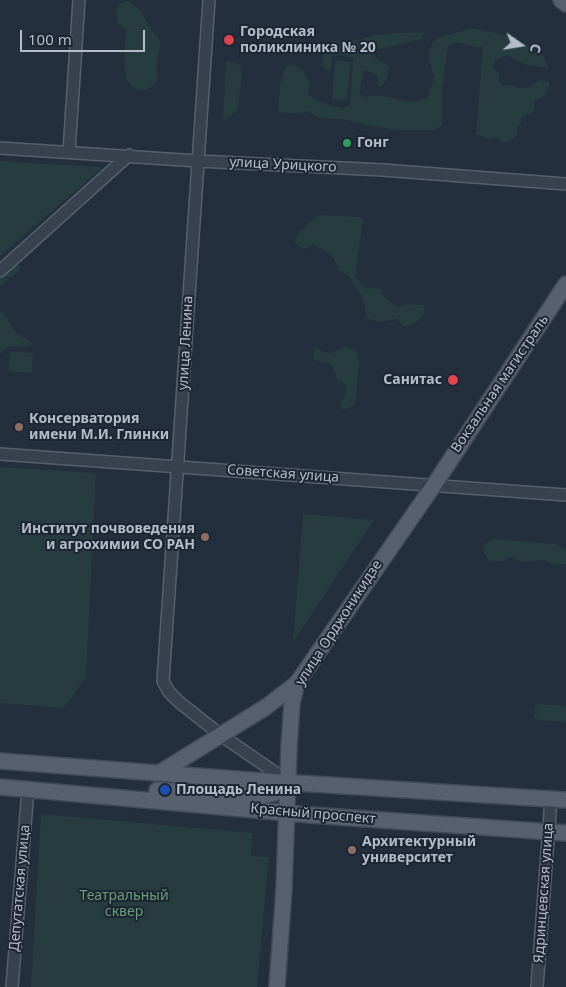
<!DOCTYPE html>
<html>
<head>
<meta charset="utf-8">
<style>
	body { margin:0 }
	#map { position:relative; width:566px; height:987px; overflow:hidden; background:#242f3e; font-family:"Noto Sans",sans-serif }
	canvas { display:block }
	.north { position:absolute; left:496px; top:20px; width:50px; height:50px; -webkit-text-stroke:4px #1d2633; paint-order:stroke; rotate:103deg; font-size:14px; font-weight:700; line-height:20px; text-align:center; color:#b4bcc9 }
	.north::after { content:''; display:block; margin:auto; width:18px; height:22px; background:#b4bcc9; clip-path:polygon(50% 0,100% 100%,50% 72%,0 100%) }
	.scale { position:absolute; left:20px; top:30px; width:125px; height:22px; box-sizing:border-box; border:2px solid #b4bcc9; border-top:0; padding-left:6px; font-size:15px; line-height:18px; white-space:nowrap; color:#b4bcc9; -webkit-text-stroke:4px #1d2633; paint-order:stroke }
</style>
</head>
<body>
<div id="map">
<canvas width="566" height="987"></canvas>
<div class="north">С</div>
<div class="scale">100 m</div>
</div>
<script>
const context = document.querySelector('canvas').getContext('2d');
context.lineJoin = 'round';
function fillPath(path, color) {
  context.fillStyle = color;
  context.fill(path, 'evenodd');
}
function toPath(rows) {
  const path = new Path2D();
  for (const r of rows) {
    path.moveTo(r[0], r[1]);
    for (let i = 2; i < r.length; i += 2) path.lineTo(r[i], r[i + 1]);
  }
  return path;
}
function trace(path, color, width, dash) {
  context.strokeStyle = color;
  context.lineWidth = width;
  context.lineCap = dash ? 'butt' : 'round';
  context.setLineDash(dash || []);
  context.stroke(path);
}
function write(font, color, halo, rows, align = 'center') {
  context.font = font + ' "Noto Sans",sans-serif';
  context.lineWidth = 4;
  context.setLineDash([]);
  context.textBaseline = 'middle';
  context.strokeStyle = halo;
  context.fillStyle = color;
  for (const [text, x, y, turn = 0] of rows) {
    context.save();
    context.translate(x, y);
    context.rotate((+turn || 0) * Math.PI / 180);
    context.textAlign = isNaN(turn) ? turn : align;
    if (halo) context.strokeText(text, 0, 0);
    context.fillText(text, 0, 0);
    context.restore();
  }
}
const green = toPath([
	[128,1,141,11,151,30,158,36,160,44,156,68,157,81,147,90,138,90,130,85,126,77,124,63,126,29,118,24,116,11,120,3],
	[471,28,513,36,543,56,549,68,527,65,507,55,496,60,492,67,499,73,499,82,502,86,512,85,520,88,528,88,540,80,549,82,549,87,546,95,534,101,534,109,532,113,521,117,522,121,517,128,517,136,509,141,504,143,496,138,488,139,476,134,483,45,480,48,456,42,448,46,442,89,442,125,436,130,396,130,366,125,342,119,319,118,307,111,300,114,278,112,280,84,286,67,291,64,303,70,306,78,310,80,308,92,311,96,326,105,343,108,350,105,353,58,340,55,332,56,331,69,327,71,322,65,324,51,332,41,359,40,371,36,395,33,424,32,422,39,376,50,374,57,390,67,386,80,381,87,378,85,378,76,366,70,363,73,359,93,365,98,371,95,383,96,410,102,427,99,434,77,428,55,433,42,436,39],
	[335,60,351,62,347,100,332,99],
	[226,61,239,64,242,72,238,109,226,120,223,120],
	[0,161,25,163,103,167,0,256],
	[326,215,360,217,363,220,355,277,364,287,380,289,384,297,398,307,406,304,424,305,424,314,415,324,406,326,402,326,397,319,380,322,367,319,363,299,350,277,339,270,332,255,313,244,305,249,297,245,295,241,299,233,317,216],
	[15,265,20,266,19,271,0,286,0,277],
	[2,311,17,334,32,342,30,346,7,347,0,354,0,312],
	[345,347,349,347,356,351,359,360,356,397,354,405,346,409,341,409,341,405,346,393,346,385,338,381,332,365,315,360,313,356,315,348,323,352,332,353],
	[10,351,33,353,32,373,8,371],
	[0,467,96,473,86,677,64,708,0,703],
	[303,514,374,520,293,642],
	[491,539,556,544,566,550,566,564,555,565,544,560,523,562,510,557,503,561,490,562,483,551,486,543],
	[538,704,566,706,566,722,538,720,534,717,535,708],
	[41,814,253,833,251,856,269,857,257,987,31,987]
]);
const minor = toPath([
	[209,0,163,681,169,692,179,702,222,736,289,782],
	[0,148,198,161,383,170,566,184],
	[69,152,79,0],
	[0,271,129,155],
	[0,454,566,495],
	[12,987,28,789],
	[537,987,551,799]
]);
const major = toPath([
	[561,0,566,4],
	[0,761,249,780,566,800],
	[161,772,266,707,297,683],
	[0,787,310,815,566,833],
	[157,790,260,796,275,793,289,782],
	[277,987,284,889,289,747,292,703,297,683,434,485,566,284]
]);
const markers = [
	[229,40,6,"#e0444e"],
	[347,143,5,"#2e9e5b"],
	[453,380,6,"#e0444e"],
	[19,427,5,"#8d6e63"],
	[205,537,5,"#8d6e63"],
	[165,790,6,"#1a4fb4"],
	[352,850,5,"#8d6e63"]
];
const poiNames = [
	["Городская",240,32],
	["поликлиника № 20",240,48],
	["Гонг",357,143],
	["Санитас",442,380,"right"],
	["Консерватория",29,419],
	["имени М.И. Глинки",29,435],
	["Институт почвоведения",195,529,"right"],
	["и агрохимии СО РАН",195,545,"right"],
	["Площадь Ленина",176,790],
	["Архитектурный",362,842],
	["университет",362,858]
];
const streetNames = [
	["улица Урицкого",283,165,3],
	["улица Ленина",186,343,-87],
	["Вокзальная магистраль",500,384,-56],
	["Советская улица",283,474,4],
	["улица Орджоникидзе",339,623,-57],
	["Красный проспект",313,814,5],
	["Депутатская улица",20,888,-85],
	["Ядринцевская улица",544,893,-86]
];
const parkNames = [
	["Театральный",124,896],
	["сквер",124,912]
];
fillPath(green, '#263c3f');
trace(minor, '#565f6c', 14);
trace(major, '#414a57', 18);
trace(minor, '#38414e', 11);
trace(major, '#56606e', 15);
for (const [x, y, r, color] of markers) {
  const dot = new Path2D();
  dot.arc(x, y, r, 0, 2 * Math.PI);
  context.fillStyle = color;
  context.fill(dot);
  trace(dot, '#1d2633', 2);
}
write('bold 14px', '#b4bcc9', '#1d2633', poiNames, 'left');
write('14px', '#b4bcc9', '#1d2633', streetNames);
write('14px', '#6b9a76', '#1d2633', parkNames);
</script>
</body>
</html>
